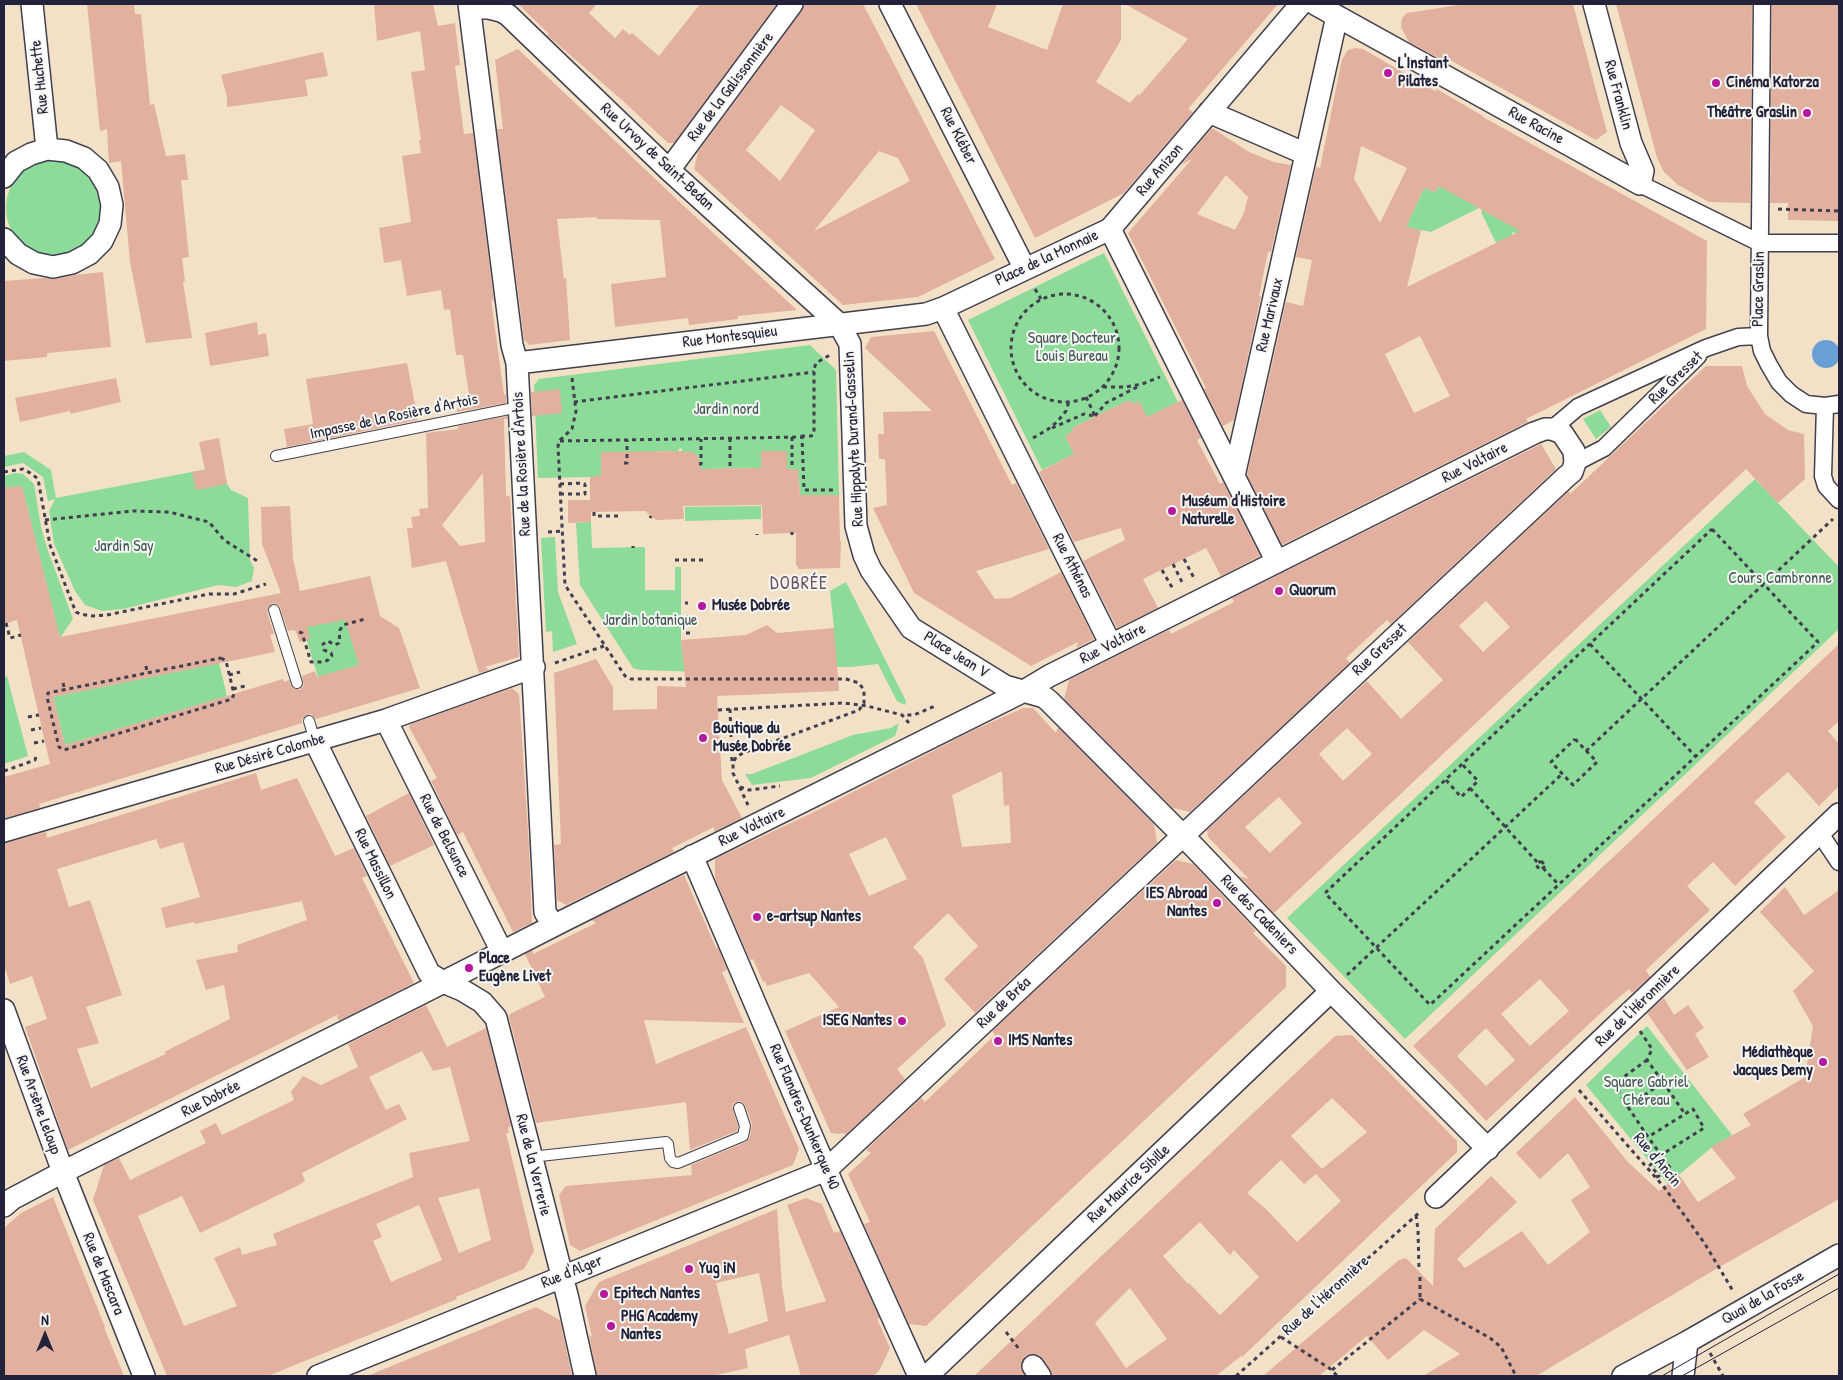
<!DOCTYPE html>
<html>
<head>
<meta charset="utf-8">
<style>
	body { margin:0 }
	#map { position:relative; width:1843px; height:1380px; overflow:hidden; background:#f3e1c7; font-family:"Patrick Hand",sans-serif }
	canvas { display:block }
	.frame { position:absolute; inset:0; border:5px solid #22223b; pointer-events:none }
	.north { position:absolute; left:20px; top:1310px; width:50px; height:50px; -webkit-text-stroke:4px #f6f6f2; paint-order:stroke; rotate:0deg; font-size:14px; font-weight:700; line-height:20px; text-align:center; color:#22223b }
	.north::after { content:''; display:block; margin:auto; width:18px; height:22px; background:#22223b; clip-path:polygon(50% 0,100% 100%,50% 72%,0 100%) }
</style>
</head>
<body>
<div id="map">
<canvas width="1843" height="1380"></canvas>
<div class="frame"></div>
<div class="north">N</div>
</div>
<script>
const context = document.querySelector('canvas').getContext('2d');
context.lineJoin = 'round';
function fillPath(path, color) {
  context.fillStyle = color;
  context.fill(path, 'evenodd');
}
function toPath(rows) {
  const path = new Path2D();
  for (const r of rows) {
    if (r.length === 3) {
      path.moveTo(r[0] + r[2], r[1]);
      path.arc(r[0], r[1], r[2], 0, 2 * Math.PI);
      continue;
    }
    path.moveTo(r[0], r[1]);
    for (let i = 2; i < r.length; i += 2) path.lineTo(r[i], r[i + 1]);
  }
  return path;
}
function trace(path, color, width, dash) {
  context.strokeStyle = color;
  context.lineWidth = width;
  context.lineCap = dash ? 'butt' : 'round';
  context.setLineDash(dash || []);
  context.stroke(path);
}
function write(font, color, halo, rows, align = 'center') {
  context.font = font + ' "Patrick Hand",sans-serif';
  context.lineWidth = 4;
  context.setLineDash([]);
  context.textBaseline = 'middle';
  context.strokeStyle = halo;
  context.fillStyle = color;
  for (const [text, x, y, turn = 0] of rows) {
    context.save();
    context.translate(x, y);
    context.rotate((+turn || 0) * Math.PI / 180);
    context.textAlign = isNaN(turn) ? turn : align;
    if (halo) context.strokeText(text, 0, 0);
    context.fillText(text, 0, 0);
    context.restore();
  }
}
const green = toPath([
	[54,208,48],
	[1440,185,1479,208,1431,232,1406,227,1424,188,1435,192],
	[1485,206,1530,233,1527,239,1513,232,1501,253,1481,212],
	[1104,253,1178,402,1147,417,1139,401,1132,404,1129,400,1072,428,1073,431,1065,436,1074,454,1042,470,968,320],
	[810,345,836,370,839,495,800,495,799,480,787,469,786,451,761,451,761,468,699,469,699,458,693,452,682,452,682,448,679,449,678,451,656,451,656,467,624,468,624,452,601,452,601,479,592,477,538,478,534,385,539,379],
	[1600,410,1611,427,1596,439,1583,419],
	[24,452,51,470,56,498,223,466,227,484,231,490,248,498,250,560,254,568,252,581,236,587,218,585,123,609,102,611,85,605,75,591,54,544,49,511,55,499,48,501,43,477,23,463,4,467,4,456],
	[15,473,23,474,34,484,41,527,47,548,73,619,60,638,22,486,4,488,4,476],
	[1755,479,1839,567,1839,629,1405,1039,1287,918],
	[761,506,761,519,685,521,685,507],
	[591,522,592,548,645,547,645,590,675,590,675,567,681,567,681,640,684,667,834,628,830,591,846,582,906,701,905,705,897,701,878,664,851,667,817,667,766,674,640,670,633,668,580,585,576,523],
	[555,537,558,592,577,644,553,652,552,631,546,632,541,538],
	[345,618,359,665,318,677,303,628],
	[219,663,227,696,65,745,53,697],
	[7,676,28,756,4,764,4,677],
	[899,723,895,736,811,778,752,785,745,774,752,774,853,735,891,728],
	[1647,1026,1732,1135,1711,1148,1668,1184,1586,1085]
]);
const water = toPath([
	[1826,354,14]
]);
const building = toPath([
	[87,4,134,4,135,14,141,14,150,105,154,104,166,156,185,154,188,180,181,180,189,257,182,258,185,281,183,282,192,338,146,343,130,262,121,161,109,163,107,129,100,131],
	[374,4,433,4,438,26,455,23,460,65,455,66,464,134,473,133,494,302,491,299,504,395,506,394,506,403,457,412,457,409,470,401,463,355,456,355,450,309,444,310,441,290,407,296,401,260,384,263,379,228,411,222,402,156,421,153,419,140,421,140,411,72,425,70,420,31,377,41],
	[518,4,597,4,589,13,615,38,623,29,630,35,632,33,659,56,700,4,777,4,674,143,668,143,622,100,547,35,549,34],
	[804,4,863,4,995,259,918,297,843,305,694,169,698,152,802,11],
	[781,105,815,130,780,181,746,150],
	[879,151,898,158,910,181,814,231],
	[916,4,997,4,988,27,1047,50,1063,4,1121,4,1121,40,1096,82,1130,103,1138,94,1139,96,1188,39,1125,4,1278,4,1188,109,1193,112,1124,193,1035,238],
	[1465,4,1573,4,1607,132,1596,140,1450,60,1448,63,1409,42,1401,27,1402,18,1407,13],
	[1616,4,1752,4,1750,203,1709,202,1678,185,1664,172,1657,158],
	[1772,4,1839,4,1839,221,1788,220,1788,203,1770,203],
	[1356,48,1363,49,1437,92,1435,88,1483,116,1483,117,1707,241,1706,329,1526,419,1528,422,1282,545,1247,475,1286,302,1303,306,1312,260,1296,257,1316,167,1320,168,1342,59,1348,50],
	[1361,146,1407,168,1380,223,1354,179],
	[1439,186,1520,231,1407,287,1421,230,1406,227,1424,188,1435,192],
	[1420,336,1450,396,1414,413,1385,354],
	[518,49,686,208,797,310,738,316,738,319,689,325,688,318,615,327,611,284,666,277,660,220,597,219,597,217,557,219,564,279,566,278,570,340,529,345,524,339,497,129,503,129,495,60],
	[323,52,328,76,305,80,308,96,227,107,227,97,221,75],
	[1212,128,1249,152,1274,162,1291,165,1271,252,1268,252,1259,296,1261,296,1234,420,1223,426,1204,389,1206,388,1128,233,1192,159,1181,165],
	[1226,175,1248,197,1244,213,1235,230,1197,214],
	[103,272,111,347,47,353,47,357,4,361,4,281,44,278,55,279,76,275],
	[257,322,258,335,266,333,269,356,210,366,205,333],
	[934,331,1012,485,1016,483,1049,549,976,571,995,599,1011,598,1061,572,1094,639,1076,648,1078,642,1031,666,914,593,873,508,887,505,885,459,879,459,878,434,884,434,883,412,932,411,865,348,871,337],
	[407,363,418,420,287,447,284,429,313,424,306,379],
	[1706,366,1742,366,1747,386,1765,414,1788,430,1804,434,1805,479,1778,503,1746,469,1274,913,1239,876,1249,879,1208,837,1207,830,1367,681,1401,719,1443,680,1408,642,1569,491,1570,494],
	[1486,601,1510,627,1483,652,1459,626],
	[1347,728,1372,754,1343,781,1319,754],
	[1279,797,1302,823,1270,853,1245,827],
	[116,378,121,402,70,414,70,411,20,422,15,398],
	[560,389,562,413,532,416,531,392],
	[1129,400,1132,404,1139,401,1147,417,1182,400,1201,438,1197,440,1220,484,1223,482,1260,556,1221,576,1206,548,1143,579,1158,608,1117,628,1083,561,1125,540,1121,528,1074,542,1039,472,1074,454,1065,436,1073,431,1072,428],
	[507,416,507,419,504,419,506,496,510,496,519,657,485,667,489,670,479,673,446,561,412,568,407,528,413,528,411,517,420,516,419,509,428,508,426,433,458,429,458,426],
	[483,473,485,542,460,546,442,525],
	[219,438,227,484,196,490,192,472,205,470,199,442],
	[1541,444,1556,469,1391,624,1387,620,1346,658,1350,663,1190,812,1173,808,1064,699,1069,680,1169,630,1171,634,1234,602,1232,598],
	[682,451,682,452,693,452,699,458,700,469,761,468,761,451,787,451,787,469,798,469,800,495,839,495,840,541,841,541,840,568,798,569,798,566,796,566,796,533,763,534,762,505,683,506,684,519,656,520,645,511,591,512,591,522,568,523,568,500,590,500,590,477,601,475,601,452],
	[22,486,60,637,281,593,262,544,261,507,290,506,293,558,300,591,370,576,380,616,399,628,420,688,316,719,311,714,307,715,302,719,302,723,39,804,40,808,4,818,4,777,50,764,17,620,4,624,4,488],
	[272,603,279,605,288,631,295,630,300,642,310,639,307,627,345,620,359,665,317,677,315,671,302,676,304,685,299,690,293,688,289,680,284,682,283,679,65,745,53,697,275,652,270,635,274,634,267,612,269,606],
	[767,625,777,633,834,628,839,691,717,696,722,780,742,818,714,832,714,827,672,848,674,852,566,905,557,900,554,845,561,844,554,673,596,659,613,687,613,710,657,709,657,686,686,687,681,640,746,635],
	[1839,644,1839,721,1828,731,1839,744,1839,786,1819,806,1788,772,1754,802,1786,837,1735,886,1713,862,1687,886,1710,910,1646,970,1650,977,1632,993,1629,989,1604,1010,1486,1121,1453,1086,1413,1046],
	[1540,979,1569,1011,1530,1046,1501,1014],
	[1486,1028,1515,1060,1486,1086,1457,1056],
	[512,688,519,694,529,846,532,923,513,932,463,832,457,835,431,781,437,778,409,727,411,724],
	[1023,708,1033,708,1056,733,1058,727,1154,824,1157,843,975,1013,944,979,978,946,948,913,913,947,923,958,946,1025,897,1069,905,1079,846,1135,843,1133,838,1134,831,1133,785,1031,839,1007,809,973,767,986,765,981,763,982,753,959,750,960,715,878,715,859,816,811,974,730],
	[1002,771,1004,806,1009,805,1011,843,962,847,952,795],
	[886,837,907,879,869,896,849,854],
	[256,773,261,790,297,778,335,856,354,848,367,876,362,878,414,983,339,1021,337,1017,339,1014,68,1150,25,1027,47,1019,32,976,10,984,4,965,4,843,46,832,47,838],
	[156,839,160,849,183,842,200,897,161,908,166,928,194,922,195,924,302,901,307,920,237,945,238,952,196,960,206,990,224,985,230,1019,164,1052,166,1054,91,1088,77,1049,99,1043,86,1007,122,995,90,900,69,907,57,869],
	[409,793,434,845,390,866,366,816],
	[1176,860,1193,864,1256,931,1253,933,1286,966,1286,987,926,1326,909,1324,864,1224,870,1222,848,1174,871,1153,866,1150,921,1098,925,1102,995,1035,992,1031],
	[684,875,717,950,717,945,727,970,722,972,744,1023,644,1020,656,1064,746,1027,799,1149,793,1165,580,1251,570,1245,559,1195,566,1186,692,1175,691,1165,746,1142,750,1137,752,1124,745,1105,740,1101,734,1103,732,1107,738,1126,737,1131,690,1150,686,1102,536,1123,509,1017,510,1014,545,997,525,954,533,950,533,954,596,923,592,920],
	[1785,887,1804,915,1839,890,1839,1199,1716,1269,1536,1376,1423,1376,1460,1354,1424,1330,1388,1360,1367,1336,1319,1376,1263,1376,1399,1260,1406,1258,1433,1286,1435,1229,1491,1176,1517,1202,1457,1259,1465,1268,1522,1231,1548,1265,1590,1232,1571,1200,1590,1187,1568,1153,1540,1179,1516,1153,1575,1097,1628,1162,1659,1191,1679,1175,1698,1202,1736,1178,1711,1147,1751,1125,1743,1114,1805,1077,1813,1026,1793,991,1814,971,1760,912],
	[1664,998,1674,1015,1688,1005,1704,1028,1695,1034,1709,1057,1687,1070,1647,1013],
	[426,1005,447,1047,486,1028,511,1126,508,1127,509,1133,506,1133,534,1251,524,1269,456,1297,457,1299,268,1376,167,1376,93,1200,104,1165,119,1158,130,1180,206,1143,200,1131,216,1123,222,1135,294,1100,291,1092,303,1076,321,1085,358,1067,348,1044],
	[422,1051,433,1071,450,1067,470,1141,409,1153,413,1177,273,1234,277,1245,242,1255,240,1247,214,1258,237,1306,184,1326,138,1216,182,1196,200,1233,297,1186,305,1181,302,1173,407,1119,399,1104,386,1110,369,1077],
	[479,1188,491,1240,459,1253,438,1198],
	[419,1205,442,1260,391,1282,373,1241,382,1237,376,1224],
	[1352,1035,1457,1141,1457,1152,1242,1357,1241,1356,1216,1376,1052,1376,1050,1369,1043,1359,1039,1355,1032,1354,1025,1356,1022,1361,1021,1368,1025,1376,974,1376,1335,1036],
	[1332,1098,1367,1132,1322,1169,1291,1136],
	[1281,1160,1304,1184,1316,1174,1341,1201,1297,1242,1265,1208,1247,1193],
	[1200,1222,1230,1255,1234,1250,1259,1277,1220,1315,1189,1283,1188,1284,1163,1256],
	[1130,1288,1167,1339,1126,1368,1095,1323],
	[53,1197,105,1327,104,1327,124,1376,4,1376,4,1228,21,1213],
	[806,1198,822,1204,834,1233,840,1231,880,1319,877,1319,890,1348,879,1371,873,1376,801,1376,789,1335,745,1349,748,1368,711,1376,597,1376,589,1335,592,1337,585,1306,599,1282,777,1209,782,1286,786,1312,826,1301,787,1205],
	[759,1273,768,1321,729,1334,716,1283],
	[536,1307,560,1320,572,1376,367,1376]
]);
const path = toPath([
	[1778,209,1839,211],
	[1035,289,1041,299],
	[1065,348,54],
	[572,378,576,411,572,429,560,440,558,446,565,585,625,676,631,679,846,679,859,683,864,690,864,703,859,710,743,753,736,757,733,763,733,773,748,805],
	[1103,387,1126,387,1142,384,1160,377],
	[1086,397,1095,416],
	[574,402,814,372],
	[1095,416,1106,403,1137,387],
	[1052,428,1084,414,1095,416],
	[801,436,811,436,814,434,814,369,816,363,830,355],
	[792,437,792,469],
	[730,438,730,468],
	[1033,438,1047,430,1057,422,1066,411,1069,401],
	[560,441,802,437,804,490,834,490],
	[624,463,627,463,627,440],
	[699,464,701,464,701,439],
	[4,472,23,469,32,474,38,479,50,545,73,605,76,612,80,614,92,616,107,615,209,594,234,594,266,584],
	[560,484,583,483],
	[560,494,585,494,585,484,590,483],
	[594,512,594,516,620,516],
	[650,518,651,516],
	[45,520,133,511,169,512,209,522,224,540,259,562],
	[1712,529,1818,642,1430,1005,1325,893,1712,529],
	[548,532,562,531],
	[792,532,792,535],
	[757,534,757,535],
	[633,546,633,548],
	[1184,559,1194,578],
	[675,560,704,560],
	[1173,564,1183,584],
	[1162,570,1173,589],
	[771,577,771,579],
	[795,578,795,580],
	[685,603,688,603],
	[686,617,688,617],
	[6,623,10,638,21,635],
	[299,632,302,633,311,662,323,662,328,660,332,656,331,653,324,650,323,644,328,641,335,645,339,643,340,630,343,625,365,619],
	[686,633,690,633],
	[1590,644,1696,757],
	[221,658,226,661,234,694,232,699,64,750,59,747,47,697,48,693,221,658],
	[555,663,604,646],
	[146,666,147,673],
	[229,675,240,672],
	[63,683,65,690],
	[233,689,245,686],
	[730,709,732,763],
	[718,710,844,703,867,706,902,715],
	[28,717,39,715],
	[909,723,902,715,914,715,935,706],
	[31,730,41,728],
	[1575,739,1597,762,1573,785,1551,762,1575,739],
	[34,743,44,741],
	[1586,751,1833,519],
	[4,771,35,760,37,754],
	[1446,780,1461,797,1478,781,1462,764],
	[740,787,749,790,780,786],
	[1470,788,1538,863],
	[1541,861,1546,866,1540,870,1536,865,1541,861],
	[1543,868,1559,885],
	[1347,975,1562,774],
	[1640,1031,1652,1049,1647,1060,1663,1082,1628,1107,1614,1084,1647,1060],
	[1663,1082,1685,1114],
	[1579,1090,1664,1187,1705,1244,1733,1291],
	[1628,1107,1648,1137,1661,1155,1704,1128,1693,1109,1648,1137],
	[1656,1177,1659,1176,1650,1165,1656,1161,1666,1173,1671,1169,1661,1155],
	[1416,1215,1418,1230,1419,1269],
	[1420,1277,1420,1299],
	[1420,1299,1490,1338,1501,1347,1516,1376],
	[1006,1332,1019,1349],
	[1281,1337,1332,1370,1337,1376],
	[1710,1353,1723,1376],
	[1332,1370,1420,1299],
	[1236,1376,1420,1212]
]);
const service = toPath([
	[276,456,519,407],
	[274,610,297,683],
	[309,721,315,741],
	[531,1157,666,1142,668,1144,670,1158,673,1162,678,1163,743,1136,745,1126,739,1108]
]);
const pedestrian = toPath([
	[1762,4,1759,336,1762,351,1769,365,1779,382,1791,394,1806,404,1825,406,1839,404],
	[1640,184,1760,243,1839,243],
	[1825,406,1823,476,1826,486,1839,500],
	[1552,429,1578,407,1706,348,1738,337,1759,336],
	[1575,463,1604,448,1698,356],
	[1819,832,1839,862]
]);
const minor = toPath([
	[32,4,47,149],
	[469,4,512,345,517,363,545,912,553,925],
	[890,4,1025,269],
	[1315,4,1640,184,1643,171,1631,143,1594,4],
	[470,8,489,8,501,11,508,15,669,170,839,324,850,344,856,526,864,555,871,570,911,628,1005,686,1044,697,1049,701,1196,849,1331,991,1488,1149],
	[1209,112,1306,154],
	[669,170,792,4],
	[4,177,16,162,31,154,47,149,66,151,84,158,98,170,108,187,112,205,110,224,102,241,89,254,72,263,53,267,34,263,18,254,4,239],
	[1110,229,1277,562],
	[943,308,1111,645],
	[517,363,926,314,943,308,1110,229,1301,4],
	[1234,476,1337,16],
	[386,720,502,952],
	[315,741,429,973,443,982,462,990,482,1002,496,1018,568,1299,585,1376],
	[4,831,386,720,534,667],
	[692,856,834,1188,919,1376],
	[4,1010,63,1172,144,1376],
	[1436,1197,1839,814],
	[4,1206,12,1199,63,1172,420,994,565,920,1024,691,1049,676,1111,645,1534,433,1545,429,1552,429,1562,433,1574,451,1575,463,1572,472,1567,476,826,1170,318,1376],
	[1033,1366,1040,1376],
	[927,1376,1331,991],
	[1623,1376,1687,1342,1839,1255],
	[1683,1376,1687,1342]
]);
const tram = toPath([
	[1662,1376,1839,1274],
	[1682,1376,1839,1288]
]);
const markers = [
	[1388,73,5,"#b5179e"],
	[1716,83,5,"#b5179e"],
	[1807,113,5,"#b5179e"],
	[1172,511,5,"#b5179e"],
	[1279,591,5,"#b5179e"],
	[702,606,5,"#b5179e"],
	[703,738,5,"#b5179e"],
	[1217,903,5,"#b5179e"],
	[757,917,5,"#b5179e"],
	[469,968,5,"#b5179e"],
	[902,1021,5,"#b5179e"],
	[998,1041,5,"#b5179e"],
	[1823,1062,5,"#b5179e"],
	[689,1269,5,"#b5179e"],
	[604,1294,5,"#b5179e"],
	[611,1326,5,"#b5179e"]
];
const poiNames = [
	["L'Instant",1398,64],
	["Pilates",1398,82],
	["Cinéma Katorza",1726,83],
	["Théâtre Graslin",1797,113,"right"],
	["Muséum d'Histoire",1182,502],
	["Naturelle",1182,520],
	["Quorum",1289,591],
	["Musée Dobrée",712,606],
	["Boutique du",713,729],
	["Musée Dobrée",713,747],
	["IES Abroad",1207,894,"right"],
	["Nantes",1207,912,"right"],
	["e-artsup Nantes",767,917],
	["Place",479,959],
	["Eugène Livet",479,977],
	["ISEG Nantes",892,1021,"right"],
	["IMS Nantes",1008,1041],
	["Médiathèque",1813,1053,"right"],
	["Jacques Demy",1813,1071,"right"],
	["Yug iN",699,1269],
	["Epitech Nantes",614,1294],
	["PHG Academy",621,1317],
	["Nantes",621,1335]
];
const streetNames = [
	["Rue Huchette",40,77,-96],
	["Rue de la Galissonnière",731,87,-53],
	["Rue Franklin",1618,95,75],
	["Rue Racine",1536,126,29],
	["Rue Kléber",958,136,63],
	["Rue Urvoy de Saint-Bedan",657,157,43],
	["Rue Anizon",1160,170,-50],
	["Place de la Monnaie",1047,258,-25],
	["Place Graslin",1759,289,-89],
	["Rue Marivaux",1270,315,-77],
	["Rue Montesquieu",730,337,-7],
	["Rue Gresset",1676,378,-44],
	["Impasse de la Rosière d'Artois",394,417,-12],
	["Rue Hippolyte Durand-Gasselin",854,439,-93],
	["Rue Voltaire",1475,463,-27],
	["Rue de la Rosière d'Artois",522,464,-93],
	["Rue Athénas",1072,566,63],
	["Rue Voltaire",1113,644,-27],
	["Rue Gresset",1380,650,-43],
	["Place Jean V",956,655,32],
	["Rue Désiré Colombe",270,754,-16],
	["Rue Voltaire",752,827,-26],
	["Rue de Belsunce",444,836,63],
	["Rue Massillon",375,864,64],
	["Rue des Cadeniers",1259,915,46],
	["Rue de Bréa",1004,1003,-43],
	["Rue de l'Héronnière",1638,1006,-44],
	["Rue Dobrée",211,1099,-27],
	["Rue Arsène Leloup",38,1105,70],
	["Rue Flandres-Dunkerque 40",804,1117,67],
	["Rue d'Ancin",1657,1160,50],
	["Rue de la Verrerie",533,1165,76],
	["Rue Maurice Sibille",1129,1184,-43],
	["Rue d'Alger",572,1272,-22],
	["Rue de Mascara",103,1274,68],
	["Rue de l'Héronnière",1326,1296,-42],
	["Quai de la Fosse",1763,1298,-30]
];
const parkNames = [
	["Square Docteur",1072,339],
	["Louis Bureau",1072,357],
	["Jardin nord",726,410],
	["Jardin Say",124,547],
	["Cours Cambronne",1780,579],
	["Jardin botanique",650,621],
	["Square Gabriel",1646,1083],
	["Chéreau",1646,1101]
];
const neighbourhoodNames = [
	["DOBRÉE",799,584]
];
fillPath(green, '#8cdb99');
fillPath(water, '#6a9ed6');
fillPath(building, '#e2b09e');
trace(service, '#413f50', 12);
trace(pedestrian, '#413f50', 19);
trace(minor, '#413f50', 24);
trace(path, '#413f50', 3, [4, 4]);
trace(service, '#fff', 10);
trace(pedestrian, '#fff', 16);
trace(minor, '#fff', 21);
trace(tram, '#22223b', 1);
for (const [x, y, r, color] of markers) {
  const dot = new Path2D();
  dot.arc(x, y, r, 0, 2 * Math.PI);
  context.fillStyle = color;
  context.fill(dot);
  trace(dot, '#f6f6f2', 2);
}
write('bold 16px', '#22223b', '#f6f6f2', poiNames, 'left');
write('16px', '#22223b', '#f6f6f2', streetNames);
write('16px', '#425a57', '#f6f6f2', parkNames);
context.letterSpacing = '1px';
write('18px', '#65545e', '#f6f6f2', neighbourhoodNames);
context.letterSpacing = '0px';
</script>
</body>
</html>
